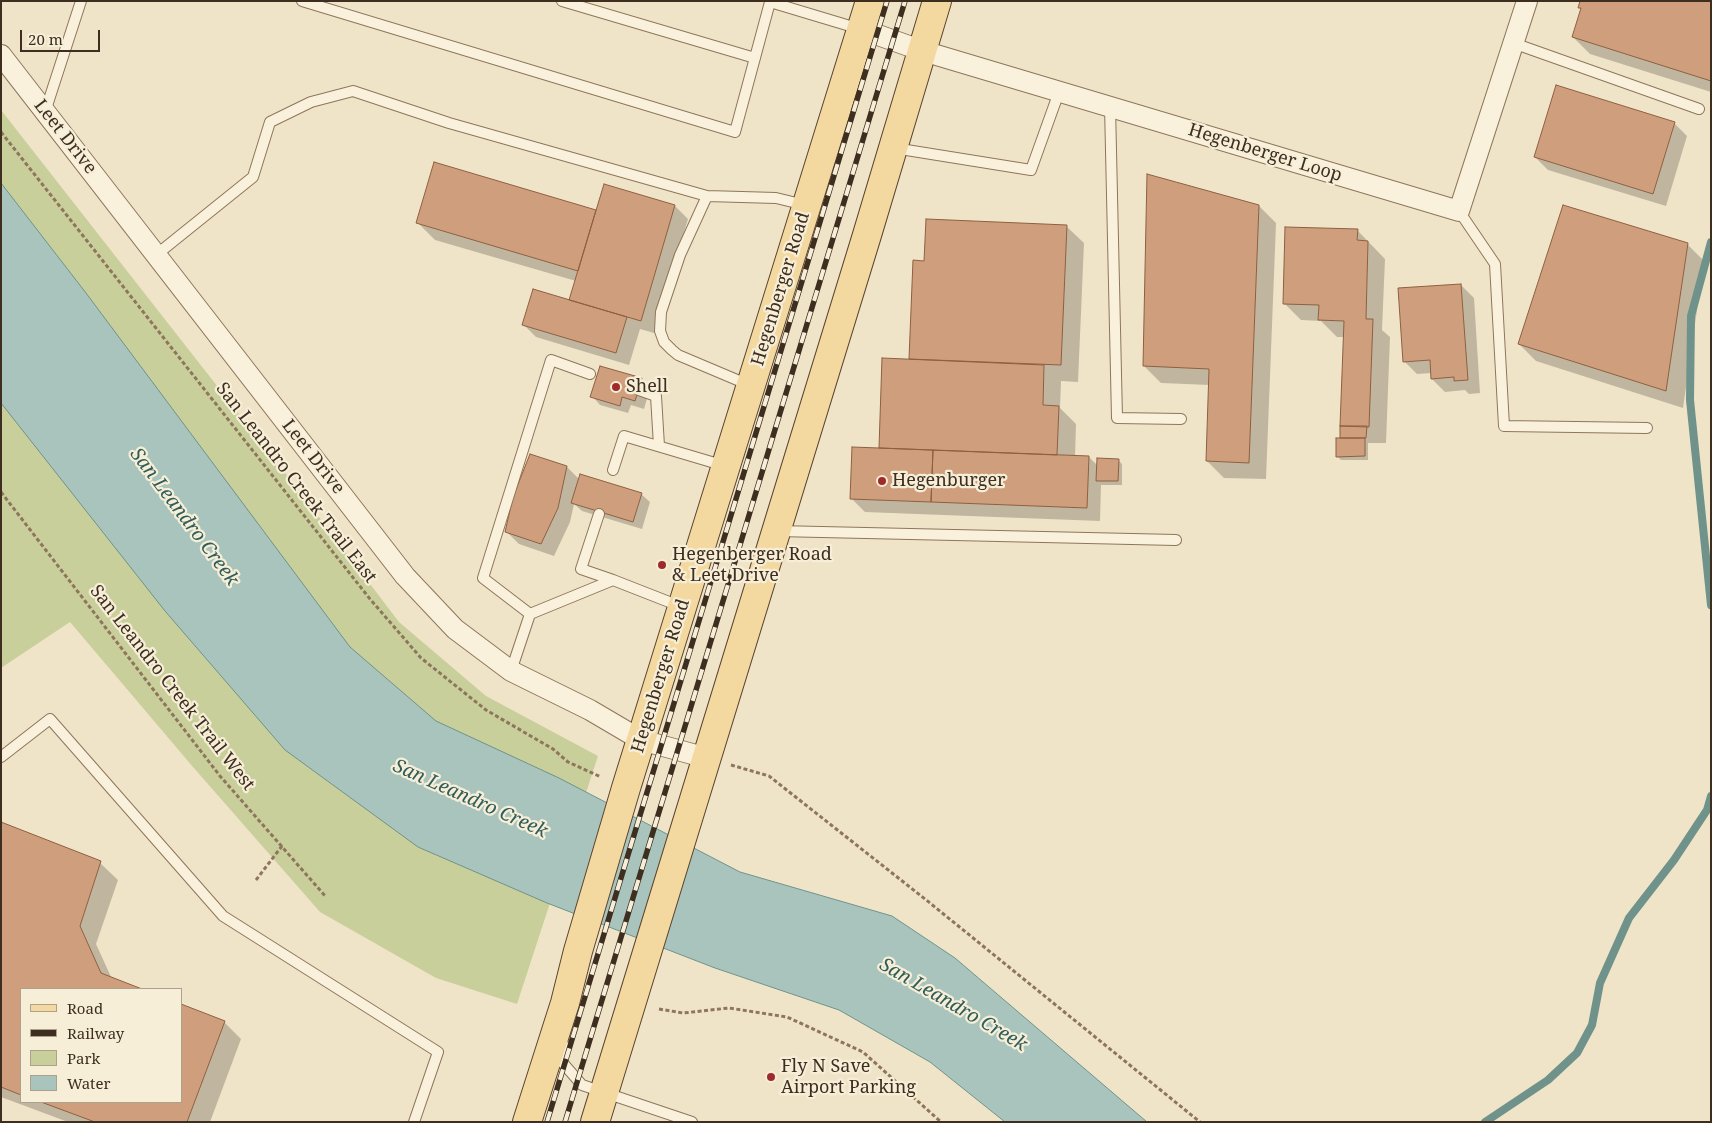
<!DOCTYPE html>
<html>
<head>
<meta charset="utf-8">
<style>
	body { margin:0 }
	#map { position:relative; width:1712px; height:1123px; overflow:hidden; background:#f0e4c8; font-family:"Noto Serif",serif }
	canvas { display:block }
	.frame { position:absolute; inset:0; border:2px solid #3d2e20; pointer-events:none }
	.legend { position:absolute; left:20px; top:988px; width:162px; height:115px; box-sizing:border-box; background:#f7eed8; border:1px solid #ada18e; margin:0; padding:6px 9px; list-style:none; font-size:15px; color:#3d2e20 }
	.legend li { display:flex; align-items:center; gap:10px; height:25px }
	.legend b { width:25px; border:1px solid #ada18e }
	.scale { position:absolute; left:20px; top:30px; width:80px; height:22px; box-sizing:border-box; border:2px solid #3d2e20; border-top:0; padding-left:6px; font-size:15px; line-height:18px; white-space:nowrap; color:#3d2e20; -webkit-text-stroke:4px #f7eed8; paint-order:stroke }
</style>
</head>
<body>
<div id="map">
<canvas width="1712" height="1123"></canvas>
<div class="frame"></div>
<ul class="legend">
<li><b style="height:6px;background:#f3d9a0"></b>Road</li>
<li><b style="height:6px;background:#3d2e20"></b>Railway</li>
<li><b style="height:14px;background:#c9cf9b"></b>Park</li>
<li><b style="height:14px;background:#a9c4bc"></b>Water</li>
</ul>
<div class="scale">20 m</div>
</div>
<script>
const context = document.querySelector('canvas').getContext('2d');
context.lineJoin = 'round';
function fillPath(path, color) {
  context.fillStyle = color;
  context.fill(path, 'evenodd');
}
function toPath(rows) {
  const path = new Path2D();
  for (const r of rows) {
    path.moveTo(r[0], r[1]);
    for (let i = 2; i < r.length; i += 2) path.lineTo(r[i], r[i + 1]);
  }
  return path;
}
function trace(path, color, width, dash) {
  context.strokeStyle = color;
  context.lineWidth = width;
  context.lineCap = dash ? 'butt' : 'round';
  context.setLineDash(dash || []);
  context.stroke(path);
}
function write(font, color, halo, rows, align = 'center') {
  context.font = font + ' "Noto Serif",serif';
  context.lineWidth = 4.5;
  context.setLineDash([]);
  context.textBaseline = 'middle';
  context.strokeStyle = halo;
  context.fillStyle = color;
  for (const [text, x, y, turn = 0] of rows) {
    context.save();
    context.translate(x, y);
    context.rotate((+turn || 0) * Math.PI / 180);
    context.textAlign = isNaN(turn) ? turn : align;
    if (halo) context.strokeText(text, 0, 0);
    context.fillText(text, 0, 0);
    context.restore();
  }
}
const green = toPath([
	[1,110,297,488,399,622,486,696,598,756,517,1004,436,978,320,912,193,767,70,622,1,668]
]);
const water = toPath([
	[1,183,86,293,350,647,436,721,559,778,740,872,892,916,955,958,1147,1122,1005,1122,930,1062,839,1010,715,968,547,903,418,847,285,750,165,611,1,403,1,183]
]);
const shadow = toPath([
	[1711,1,1711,92,1590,54,1573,37,1582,9,1580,7],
	[1674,123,1687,136,1666,206,1548,170,1535,157],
	[675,206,688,219,654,333,640,329,629,365,536,337,523,324,570,301,576,281,435,240,417,222,596,211,597,212],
	[1259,206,1276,223,1266,479,1224,478,1207,461,1210,385,1161,383,1144,366],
	[1066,226,1084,243,1078,382,1061,381,1060,408,1076,424,1075,457,1089,457,1098,466,1118,460,1122,464,1122,485,1101,485,1100,521,865,512,852,499,880,449,911,361,915,262,925,262],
	[1357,230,1385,259,1382,330,1390,337,1386,443,1368,443,1368,460,1341,460,1337,456,1341,439,1344,337,1337,337,1321,321,1301,320,1284,303],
	[1687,244,1704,261,1683,408,1536,361,1519,344],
	[1461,285,1474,298,1480,393,1469,394,1465,390,1445,392,1432,379,1432,373,1417,374,1404,361],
	[641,379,650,388,644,409,631,405,628,413,600,405,592,396],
	[567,467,580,480,641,494,650,502,642,529,582,511,574,504,570,522,554,556,519,544,506,531],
	[1,824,100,863,118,880,96,944,112,979,139,989,21,989,21,1102,181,1102,224,1022,241,1039,210,1122,68,1122,1,1097]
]);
const stream = toPath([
	[1711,242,1691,316,1690,400,1711,605],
	[1485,1122,1548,1080,1577,1053,1592,1025,1600,983,1629,918,1674,860,1707,810,1711,796]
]);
const building = toPath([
	[1580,1,1711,1,1711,81,1572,37,1581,8,1578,8,1580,1],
	[1556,85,1675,122,1653,194,1534,157,1556,85],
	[434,162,596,210,578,271,416,223,434,162],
	[1147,174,1259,205,1249,463,1206,461,1209,369,1143,366,1147,174],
	[604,184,675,205,641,321,569,300,604,184],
	[1563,205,1688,243,1666,391,1518,344,1563,205],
	[926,219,1067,225,1061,365,909,359,913,260,924,261,926,219],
	[1285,227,1358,229,1357,240,1368,241,1366,319,1373,319,1369,427,1340,426,1344,321,1318,320,1319,305,1283,304,1285,227],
	[1461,284,1468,380,1454,381,1454,377,1431,379,1430,360,1403,362,1398,288,1461,284],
	[533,289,627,317,616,353,522,325,533,289],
	[882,358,1044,365,1043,405,1059,406,1057,455,879,448,882,358],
	[600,366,642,378,635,401,622,397,620,406,590,397,600,366],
	[1340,426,1367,426,1366,438,1340,438,1340,426],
	[1336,438,1365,438,1365,456,1336,457,1336,438],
	[852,447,933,450,931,502,850,499,852,447],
	[933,450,1089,456,1087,508,931,502,933,450],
	[530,454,567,466,558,508,541,544,505,532,513,497,530,454],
	[1097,458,1119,459,1118,481,1096,481,1097,458],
	[580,474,642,493,633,522,571,503,580,474],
	[1,822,101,861,80,926,101,973,142,989,21,989,21,1095,1,1087,1,822],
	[181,1004,225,1021,187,1122,95,1122,41,1102,181,1102,181,1004]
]);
const path = toPath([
	[1,132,370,599,421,658,486,710,553,749,568,762,601,777],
	[1,492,220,776,326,897],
	[731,765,769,776,925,899,1200,1122],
	[256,880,282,846],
	[659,1009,683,1013,729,1008,787,1017,863,1052,941,1122]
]);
const service = toPath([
	[302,1,735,132,770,2,860,29],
	[562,1,755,58],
	[1513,43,1699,109],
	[1110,106,1117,418,1181,419],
	[45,112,81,1],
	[894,148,1031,170,1059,92],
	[707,196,680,255,661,312,660,331,664,342,672,350,678,355,749,385],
	[1459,211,1495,264,1504,426,1647,428],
	[156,255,253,177,270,122,311,102,353,91,449,123,707,196,776,198,805,205],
	[639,390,656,396,659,446],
	[613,470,624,436,725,466],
	[599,514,581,569,613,580],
	[777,531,1176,540],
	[530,614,483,578,551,360,590,374],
	[511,671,530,614,613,580,682,607],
	[1,757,50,719,223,916,438,1052,414,1122],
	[563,1044,562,1062,582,1085,692,1122]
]);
const minor = toPath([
	[861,29,923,51,1459,211,1527,1],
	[1,55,405,576,455,629,511,671,590,710,641,740,707,758]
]);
const primary = toPath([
	[527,1122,565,1003,578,951,626,788,870,1],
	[595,1122,867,235,937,1]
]);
const rail = toPath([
	[547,1122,887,1],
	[565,1122,905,1]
]);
const markers = [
	[616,387,5,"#9e2a2b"],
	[882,481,5,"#9e2a2b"],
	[662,565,5,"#9e2a2b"],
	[771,1077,5,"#9e2a2b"]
];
const streetNames = [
	["Leet Drive",65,137,52],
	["Hegenberger Loop",1265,153,17],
	["Hegenberger Road",781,289,-73],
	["Leet Drive",313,457,52],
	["San Leandro Creek Trail East",296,483,52],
	["Hegenberger Road",661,676,-73],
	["San Leandro Creek Trail West",172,688,52]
];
const poiNames = [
	["Shell",626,387],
	["Hegenburger",892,481],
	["Hegenberger Road",672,555],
	["& Leet Drive",672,576],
	["Fly N Save",781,1067],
	["Airport Parking",781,1088]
];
const waterNames = [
	["San Leandro Creek",184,517,53],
	["San Leandro Creek",470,799,24],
	["San Leandro Creek",953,1005,30]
];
fillPath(green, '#c9cf9b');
fillPath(water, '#a9c4bc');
trace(water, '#6f938a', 1);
fillPath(shadow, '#0003');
trace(stream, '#6f938a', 8);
fillPath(building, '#cf9f7d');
trace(building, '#8d5f41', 1);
trace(service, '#8d765c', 12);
trace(minor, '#8d765c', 22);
trace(primary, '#5b4430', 30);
trace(path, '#8d765c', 3, [4, 2.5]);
trace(service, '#faf1dc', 10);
trace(minor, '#faf1dc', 20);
trace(primary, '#f3d9a0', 28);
trace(rail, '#3d2e20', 5.5);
trace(rail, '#f7eed8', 4, [11]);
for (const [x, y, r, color] of markers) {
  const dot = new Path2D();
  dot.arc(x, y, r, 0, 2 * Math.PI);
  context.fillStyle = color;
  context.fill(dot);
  trace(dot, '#f7eed8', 2);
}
write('18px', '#3d2e20', '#f7eed8', streetNames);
write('18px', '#3d2e20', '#f7eed8', poiNames, 'left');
write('italic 19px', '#2f5d5a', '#f7eed8', waterNames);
</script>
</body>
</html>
